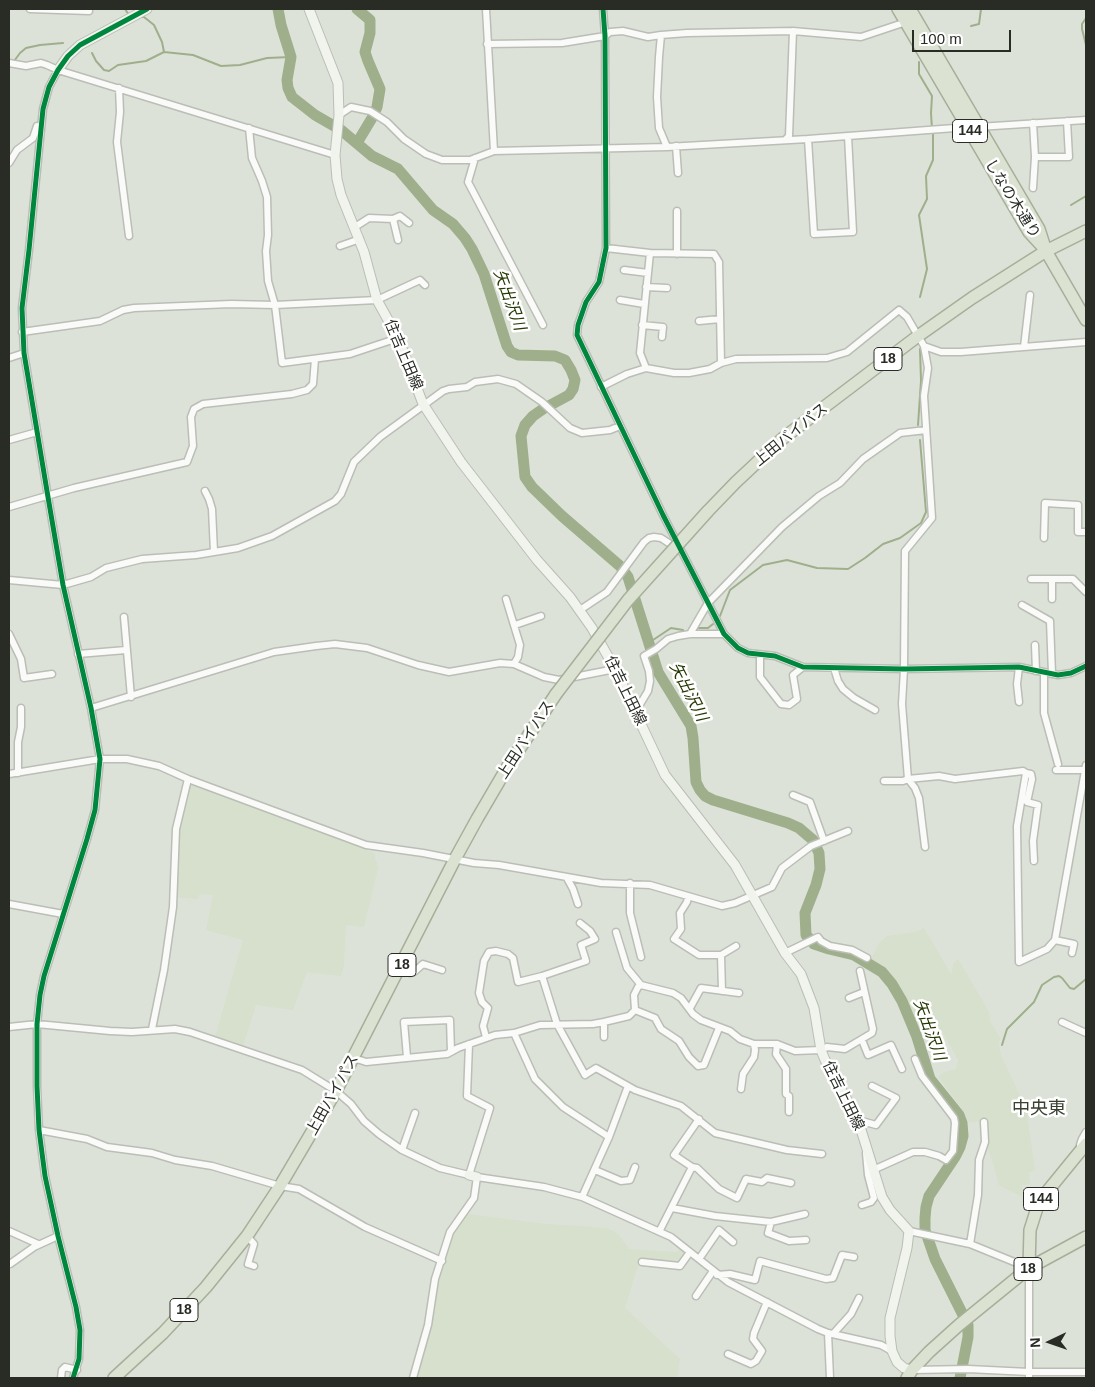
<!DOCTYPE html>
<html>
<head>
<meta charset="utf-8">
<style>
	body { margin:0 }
	#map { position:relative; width:1095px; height:1387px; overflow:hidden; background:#dde2d8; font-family:Helvetica,sans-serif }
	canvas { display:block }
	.frame { position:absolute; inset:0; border:10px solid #282c25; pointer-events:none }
	.north { position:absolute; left:1025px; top:1317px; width:50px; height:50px; -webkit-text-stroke:4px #fff; paint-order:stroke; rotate:267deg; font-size:14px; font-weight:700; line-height:20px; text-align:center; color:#282c25 }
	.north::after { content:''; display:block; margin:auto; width:18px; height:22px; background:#282c25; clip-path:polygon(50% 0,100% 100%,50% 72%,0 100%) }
	.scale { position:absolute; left:912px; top:30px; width:99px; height:22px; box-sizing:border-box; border:2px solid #282c25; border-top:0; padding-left:6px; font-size:15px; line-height:18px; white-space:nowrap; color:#282c25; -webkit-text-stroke:4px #fff; paint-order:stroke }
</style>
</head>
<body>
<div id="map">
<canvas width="1095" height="1387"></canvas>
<div class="frame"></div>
<div class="north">N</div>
<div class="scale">100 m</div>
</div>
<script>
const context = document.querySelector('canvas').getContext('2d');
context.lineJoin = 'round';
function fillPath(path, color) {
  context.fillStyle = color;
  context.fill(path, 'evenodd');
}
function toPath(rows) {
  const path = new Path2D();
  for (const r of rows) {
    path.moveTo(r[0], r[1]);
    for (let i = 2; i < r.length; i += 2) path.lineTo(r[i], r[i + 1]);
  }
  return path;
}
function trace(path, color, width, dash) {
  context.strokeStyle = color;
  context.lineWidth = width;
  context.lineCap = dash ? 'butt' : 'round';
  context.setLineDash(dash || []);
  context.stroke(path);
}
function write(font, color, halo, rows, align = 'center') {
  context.font = font + ' Helvetica,"Noto Sans JP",sans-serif';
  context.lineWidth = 5;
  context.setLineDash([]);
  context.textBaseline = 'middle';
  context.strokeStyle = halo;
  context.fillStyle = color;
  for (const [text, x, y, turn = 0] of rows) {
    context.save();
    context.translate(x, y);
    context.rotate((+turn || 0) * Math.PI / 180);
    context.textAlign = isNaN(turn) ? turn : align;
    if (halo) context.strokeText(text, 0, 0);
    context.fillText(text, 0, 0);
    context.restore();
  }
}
const built = toPath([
	[189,784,254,806,374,853,378,868,364,927,346,925,344,965,341,976,307,972,293,1010,256,1005,243,1046,215,1037,243,940,206,930,213,895,200,894,197,899,176,897,177,832],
	[924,928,951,974,954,963,958,959,989,1012,990,1021,1000,1038,999,1045,1001,1056,1026,1108,1035,1170,1029,1173,1030,1184,1022,1185,1022,1197,999,1185,992,1159,986,1146,986,1121,969,1122,965,1113,938,1077,944,1072,956,1069,958,1060,942,1031,934,1031,918,1025,894,982,885,970,870,961,880,942,887,936,916,932],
	[467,1214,547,1224,607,1228,617,1233,629,1249,677,1252,680,1249,686,1254,680,1261,640,1259,625,1308,680,1359,677,1378,417,1378,417,1368,437,1279,453,1233]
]);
const stream = toPath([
	[125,9,129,15],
	[141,17,144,17,154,25,162,42,164,52],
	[1086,18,1082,24,1082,29,1086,45],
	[971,26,979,24,981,9],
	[92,53,96,61,104,70,109,71,118,65,146,61,164,52,193,55,221,66,240,65,267,58,291,57],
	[919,62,919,74,932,96,931,113,932,129],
	[9,68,20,53,26,48,40,45,63,43],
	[1086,72,1086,94],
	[1071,205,1086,196],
	[920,297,927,269,919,215,927,199,926,176,933,160,933,134],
	[918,425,921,381,920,349],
	[720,616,730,590,763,565,787,560,817,568,848,569,865,558,883,544,900,538,921,523,926,512,920,440],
	[698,628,708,628,713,624],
	[650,642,671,628,683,630],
	[1002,1045,1007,1029,1034,1002,1042,985,1054,977,1059,976,1062,978,1070,988,1074,989,1086,979]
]);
const river = toPath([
	[278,9,281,25,291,57,287,80,288,88,292,97,315,115,341,130,372,156,398,169,433,210,453,224,465,238,472,249,484,274,507,346,511,352,518,355,555,356,565,360,571,370,575,380,573,389,569,395,543,409,533,416,525,425,521,436,525,477,532,487,562,516,620,566,628,577,658,672,691,726,693,738,696,782,700,790,705,796,713,800,788,823,799,828,813,840,819,853,820,869,816,885,805,913,806,935,814,944,829,949,854,955,882,972,892,984,902,1001,917,1037,930,1079,959,1115,962,1123,963,1136,960,1147,955,1157,929,1196,926,1207,925,1218,925,1230,935,1259,968,1325,968,1337,960,1378],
	[357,143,372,118,377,107,380,89,368,61,365,52,370,33,370,20,357,9]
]);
const street = toPath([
	[30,9,89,11],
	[486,9,494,151],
	[603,9,605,36,606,248,599,282,586,302,578,325,577,335,663,515,724,634,738,648,748,653,775,656,803,667,904,669,1019,667,1058,675,1071,673,1086,666],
	[487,44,562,43,605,36,610,32,623,31,648,37,661,35],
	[9,63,26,66,41,63,47,65,58,70,335,155],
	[58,70,49,87,43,109,29,250,22,308,24,353,48,497,63,585,91,708,100,759,95,810,87,839,44,976,40,995,37,1024,37,1086,39,1130,45,1176,58,1236,76,1307,80,1330,79,1359,73,1378],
	[119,88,120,112,117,142,129,236],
	[339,115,351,107,370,111,387,122,404,139,426,154,442,160,470,160,494,151,667,147,808,139,968,127],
	[978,127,1086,120],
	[249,128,252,158,262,181,267,197,268,235,266,251,268,281,275,305,282,363,350,354,398,338],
	[808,139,814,234,853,232,848,136],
	[785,140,789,136,793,31],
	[676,146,678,173],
	[667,147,659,128,657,97,659,57,661,35,687,33,793,31,861,37,906,22],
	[1035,157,1069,157,1067,121],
	[475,158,468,182,543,325],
	[9,163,17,150,33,138,37,126],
	[1033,188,1035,157,1033,123],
	[677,211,677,254],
	[393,219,400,216,409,223],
	[355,227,369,218,393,219,398,240],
	[340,246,360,239],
	[606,248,650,253,714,254,719,262,721,363],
	[624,270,648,273],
	[646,287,667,288],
	[620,300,644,304],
	[699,321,720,319],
	[642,325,663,327,662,337],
	[22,332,100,321,123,310,134,308,231,304,275,305,377,300,420,280,425,285],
	[924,346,941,352,961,352,1086,342],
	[1024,347,1030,295],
	[9,358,24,353],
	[646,368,640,353,650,253],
	[601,387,627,374,646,368,674,373,689,373,710,369,721,363,736,359,827,358,847,352,899,310,907,317,924,346,928,368,924,396,932,518,905,551,904,669,902,704,908,779,915,788,919,798,925,847],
	[9,440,37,432],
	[205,491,209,499,212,509,214,552],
	[9,507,74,488,187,462,193,446,191,417,194,409,203,404,292,394,307,390,313,384,315,359],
	[1044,538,1045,503,1078,505,1078,532,1086,532],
	[1031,579,1073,579,1086,592],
	[1052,579,1052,599],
	[9,580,63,585,91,577,106,568,142,559,196,555,238,548,272,536,335,501,341,494,354,462,380,437,443,391,449,389,467,387,475,382,498,379,516,384,542,402,570,428,582,433,610,430,620,426],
	[506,599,520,645,518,657,514,664],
	[1022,605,1050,621,1052,674],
	[580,610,607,592,644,542,649,538,654,537,661,538,678,549],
	[124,617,131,697],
	[515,625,541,616],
	[9,634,21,659,24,678,52,674],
	[690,634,708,603,782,527,819,496,840,483,863,459,900,433,926,430],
	[1035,645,1036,671],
	[78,654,126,650],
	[760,655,760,677,781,704,789,705,797,699,793,675,803,667],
	[1019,667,1017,684,1019,702],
	[834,668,838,681,843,689,854,698,875,710],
	[1044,673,1044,713,1058,764],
	[91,708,274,652,316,646,335,644,367,648,418,665,449,672,500,663,514,664,544,677,559,680,615,669],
	[636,711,648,691,650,681,649,671,644,656,656,649,668,639,678,636,690,634,724,634],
	[1056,770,1086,770],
	[18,773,18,742,21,727,21,708],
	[1026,773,1031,774,1032,779,1027,802,1038,805,1033,841,1034,861],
	[9,774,100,759,127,759,159,766,188,779,366,845,423,853,474,863,499,865,601,883,650,885,722,906,735,903,772,887,782,868,811,846,848,831],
	[884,781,903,781,908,779,939,776,955,779,1023,771,1026,773,1017,826,1019,962,1047,949,1055,940,1086,765],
	[793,795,810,802,824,841],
	[567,878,573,889,578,904],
	[630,883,630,913,641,957],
	[688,897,687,902,680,913,681,929,674,939,699,955,721,955,722,991],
	[9,904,63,914],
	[616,932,627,968,641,985,673,993,681,998,693,1014,701,1020,730,1031,740,1039,754,1044,777,1044,795,1051,821,1050,827,1047,845,1049,872,1033,873,1029,860,971],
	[1055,940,1074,944,1072,953],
	[785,953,818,937,821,941,830,946,852,950,867,958],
	[721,955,736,946],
	[399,969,410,973,414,972,423,964,442,970],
	[542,976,557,1024,585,1075,596,1068,635,1090,681,1106,715,1133,787,1150,822,1154],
	[849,998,864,992],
	[690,1008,701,988,739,993],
	[635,1010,634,995,638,987,641,985],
	[1062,1022,1086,1033],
	[9,1027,37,1024,110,1031,132,1032,175,1029,190,1032,302,1070,336,1091,351,1104,364,1121,379,1134,402,1150,440,1168,469,1175,490,1108,467,1096,469,1044],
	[152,1029,164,970,173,907,176,829,188,779],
	[514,1033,535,1079,563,1107,609,1137],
	[486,1037,483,1026,488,1008,482,1002,479,993,484,961,489,952,496,951,508,954,513,958,518,982,542,976,586,961,581,945,595,939,590,931,580,923],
	[604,1037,604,1022],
	[862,1040,868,1055,891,1045,902,1069],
	[777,1044,776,1054,786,1069,786,1094,789,1096,789,1112],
	[407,1057,404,1022,450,1020,451,1052],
	[354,1058,366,1062,447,1054,458,1048,495,1035,514,1033,540,1025,593,1024,604,1022,629,1016,635,1010,655,1018,661,1029,679,1041,689,1057,698,1066,704,1065,719,1028],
	[741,1089,743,1074,754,1057,755,1050,754,1044],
	[699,1119,674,1155,692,1167,697,1168,719,1189,737,1198,746,1179,762,1182,767,1178,791,1183],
	[858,1120,876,1125,896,1098,872,1086],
	[39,1130,87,1139,107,1147,152,1153,175,1160,212,1166,280,1186,299,1189,365,1227,442,1261],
	[1082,1147,1080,1145,1082,1139,1086,1132],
	[402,1150,415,1113],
	[595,1170,621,1181,630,1180,635,1167],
	[873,1170,913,1152,925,1152,939,1156,946,1160,953,1151,955,1123,954,1118,922,1076,915,1059],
	[582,1197,609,1137,628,1086],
	[862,1205,871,1202,874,1198,868,1175,866,1153],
	[672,1208,715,1216,771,1222,768,1233,789,1241,806,1240],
	[771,1222,805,1214],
	[660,1230,692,1167],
	[9,1231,38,1244],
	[909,1231,970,1244,1029,1268,1029,1378],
	[247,1236,254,1244,248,1264,254,1266],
	[970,1244,978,1195,979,1160,985,1142,984,1122],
	[699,1259,719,1230,733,1242],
	[642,1262,680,1266,690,1252],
	[10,1264,34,1247,58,1236],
	[717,1275,730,1274,755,1280,760,1261,826,1279,833,1278,842,1255,854,1257],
	[696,1296,713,1271],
	[828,1333,830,1378],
	[833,1334,851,1314,859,1298],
	[728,1354,751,1364,756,1361,762,1351,753,1339,754,1333,767,1302],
	[913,1370,968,1369,1029,1372,1086,1372],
	[61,1378,62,1370,65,1367,77,1370],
	[413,1378,428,1325,435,1279,450,1232,474,1198,477,1177,544,1187,582,1197,671,1237,728,1282,818,1329,828,1333,881,1345,892,1351]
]);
const secondary = toPath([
	[309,9,338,83,339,115,335,155,337,179,341,195,364,252,377,300,398,338,423,404,461,462,537,560,570,597,592,628,615,669,665,775,735,865,785,953,801,974,814,1008,821,1050,825,1060,858,1120,882,1197,890,1210,909,1231,907,1248,890,1318,890,1336,892,1351,897,1362,904,1368,912,1370],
	[58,70,68,56,80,45,147,9],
	[469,1175,477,1177]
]);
const highway = toPath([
	[898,9,1029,232,1042,246],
	[910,9,1039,229,1046,251,1086,320],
	[708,511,736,482,782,439,918,336,972,298,1046,251,1086,231],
	[1029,1268,1030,1230,1037,1208,1046,1193,1086,1144],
	[114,1378,163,1333,206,1287,247,1236,280,1186,336,1091,455,859,477,819,508,766,556,694],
	[907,1378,912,1370,929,1352,959,1325,1029,1268,1086,1237]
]);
const highwayBridge = toPath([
	[556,694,628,600,708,511]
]);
const cycleway = toPath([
	[603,9,605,36,606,248,599,282,586,302,578,325,577,335,663,515,724,634,738,648,748,653,775,656,803,667,904,669,1019,667,1058,675,1071,673,1086,666],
	[73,1378,79,1359,80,1330,76,1307,58,1236,45,1176,39,1130,37,1086,37,1024,40,995,44,976,87,839,95,810,100,759,91,708,63,585,48,497,24,353,22,308,29,250,43,109,49,87,58,70,68,56,80,45,147,9]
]);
const shields = [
	[970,131,35],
	[888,359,28],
	[402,965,28],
	[1041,1199,35],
	[1028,1269,28],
	[184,1310,28]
];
const shieldNames = [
	["144",970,131],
	["18",888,359],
	["18",402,965],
	["144",1041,1199],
	["18",1028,1269],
	["18",184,1310]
];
const streetNames = [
	["しなの木通り",1012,199,58],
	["住吉上田線",403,355,67],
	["上田バイパス",791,435,-39],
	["住吉上田線",625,691,64],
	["上田バイパス",526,740,-57],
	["上田バイパス",333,1095,-61],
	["住吉上田線",843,1096,64]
];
const waterNames = [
	["矢出沢川",509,300,70],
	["矢出沢川",688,692,63],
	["矢出沢川",929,1030,70]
];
const quarterNames = [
	["中央東",1039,1109]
];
fillPath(built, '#d6e0cc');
trace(stream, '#9faf8c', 2);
trace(river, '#9faf8c', 11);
trace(street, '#babeb6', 9);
trace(secondary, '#babeb6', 11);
trace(highway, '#a6af99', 14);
trace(street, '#fafbf9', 6);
trace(secondary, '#f1f3ed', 9);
trace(highway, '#dbe2d1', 11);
trace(highwayBridge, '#a6af99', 14, []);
trace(highwayBridge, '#dbe2d1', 11);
trace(cycleway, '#00873e', 5);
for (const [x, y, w] of shields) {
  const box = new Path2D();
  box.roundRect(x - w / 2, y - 11.5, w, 23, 4);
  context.fillStyle = '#fff';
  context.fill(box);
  trace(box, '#282c25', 1);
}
write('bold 14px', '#282c25', null, shieldNames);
write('15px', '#282c25', '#fff', streetNames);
write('italic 16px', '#263903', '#fff', waterNames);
write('18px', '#394131', '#fff', quarterNames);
</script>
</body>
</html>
